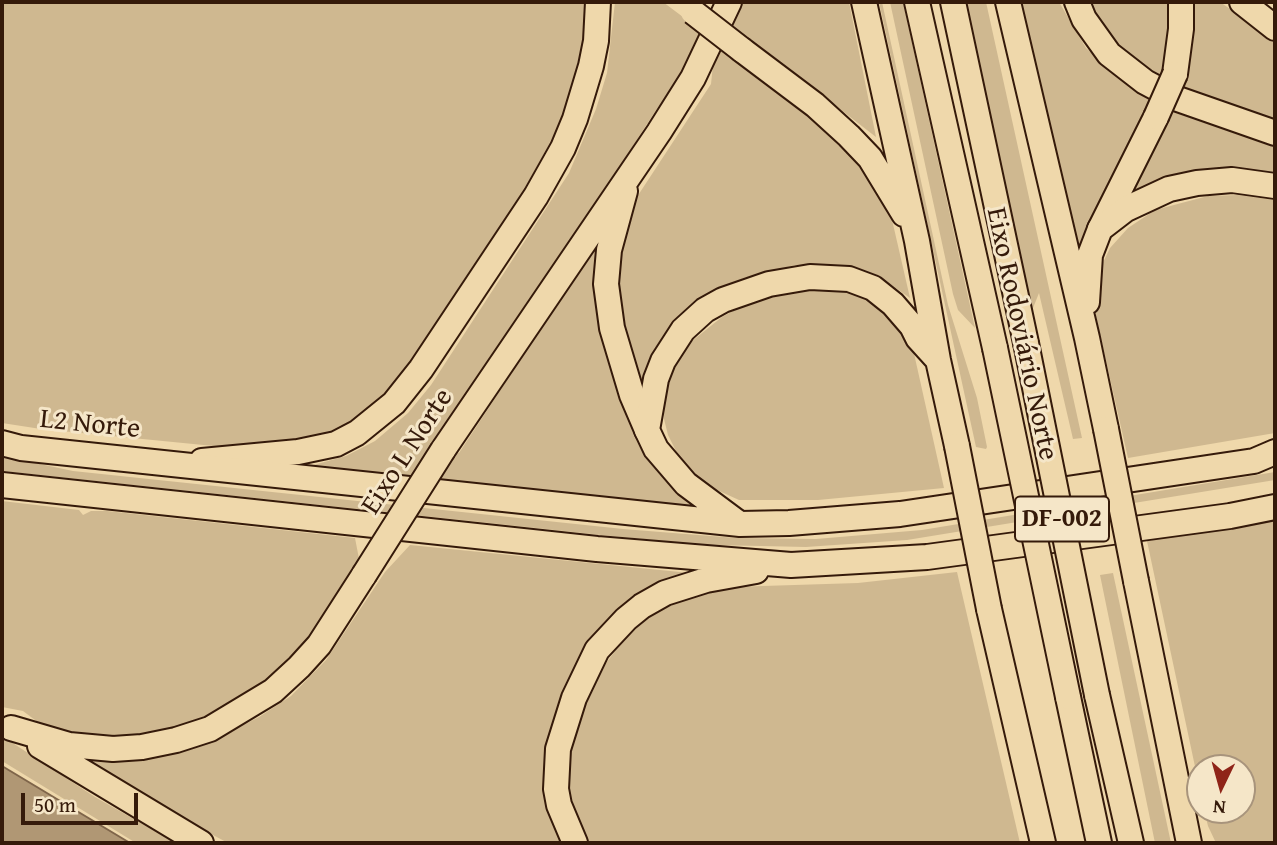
<!DOCTYPE html>
<html>
<head>
<meta charset="utf-8">
<style>
	body { margin:0 }
	#map { position:relative; width:1277px; height:845px; overflow:hidden; background:#efd8ab; font-family:"Gentium Book Plus",serif }
	canvas { display:block }
	.frame { position:absolute; inset:0; border:4px solid #351a0a; pointer-events:none }
	.north { position:absolute; left:1186px; top:754px; width:70px; height:70px; box-sizing:border-box; background:#f5e6c8; border:2px solid #a8947c; border-radius:50%; rotate:185deg; font-size:19px; font-weight:700; line-height:28px; text-align:center; color:#351a0a }
	.north::after { content:''; display:block; margin:auto; width:24px; height:32px; background:#8f2418; clip-path:polygon(50% 0,100% 100%,50% 72%,0 100%) }
	.scale { position:absolute; left:21px; top:793px; width:117px; height:32px; box-sizing:border-box; border:4px solid #351a0a; border-top:0; padding-left:9px; font-size:21px; line-height:24px; white-space:nowrap; color:#351a0a; -webkit-text-stroke:5px #f5e6c8; paint-order:stroke }
</style>
</head>
<body>
<div id="map">
<canvas width="1277" height="845"></canvas>
<div class="frame"></div>
<div class="north">N</div>
<div class="scale">50 m</div>
</div>
<script>
const context = document.querySelector('canvas').getContext('2d');
context.lineJoin = 'round';
function fillPath(path, color) {
  context.fillStyle = color;
  context.fill(path, 'evenodd');
}
function toPath(rows) {
  const path = new Path2D();
  for (const r of rows) {
    path.moveTo(r[0], r[1]);
    for (let i = 2; i < r.length; i += 2) path.lineTo(r[i], r[i + 1]);
  }
  return path;
}
function trace(path, color, width, dash) {
  context.strokeStyle = color;
  context.lineWidth = width;
  context.lineCap = dash ? 'butt' : 'round';
  context.setLineDash(dash || []);
  context.stroke(path);
}
function write(font, color, halo, rows, align = 'center') {
  context.font = font + ' "Gentium Book Plus",serif';
  context.lineWidth = 6;
  context.setLineDash([]);
  context.textBaseline = 'middle';
  context.strokeStyle = halo;
  context.fillStyle = color;
  for (const [text, x, y, turn = 0] of rows) {
    context.save();
    context.translate(x, y);
    context.rotate((+turn || 0) * Math.PI / 180);
    context.textAlign = isNaN(turn) ? turn : align;
    if (halo) context.strokeText(text, 0, 0);
    context.fillText(text, 0, 0);
    context.restore();
  }
}
const green = toPath([
	[2,2,591,2,590,24,558,141,399,388,339,434,244,449,41,429,2,423],
	[615,2,663,2,703,32,681,77,656,110,434,456,459,453,605,231,610,337,699,507,310,466,346,456,375,441,408,413,431,385,569,173,596,109,607,73],
	[740,2,849,2,876,137,748,38,738,58,849,145,890,211,910,298,877,275,846,265,795,265,744,278,715,292,670,329,649,362,644,392,618,317,612,269,633,203,711,84,713,65,733,26],
	[879,2,882,2,948,305,977,398,987,447,986,449,976,447],
	[890,2,903,2,975,328,958,310,953,294],
	[963,2,986,2,1082,438,1073,439,1039,293,1031,313],
	[1019,2,1059,2,1086,48,1119,78,1153,103,1107,184,1077,276],
	[1085,2,1167,2,1169,45,1162,79,1136,63,1106,35],
	[1190,2,1220,2,1275,40,1275,122,1182,86],
	[1175,110,1275,146,1275,175,1123,203],
	[1238,195,1275,200,1275,433,1128,458,1094,308,1097,275,1110,248,1128,228,1155,210,1208,196],
	[840,286,885,306,913,349,944,488,818,500,739,500,706,485,697,478,679,457,668,435,664,419,664,396,671,371,687,345,722,317,755,299,784,289],
	[2,456,73,471,623,529,736,538,816,539,922,530,1275,472,1275,480,907,540,806,547,761,546,707,545,601,535,2,471],
	[2,501,79,510,83,515,91,511,107,511,355,538,360,564,317,634,273,680,222,713,158,734,105,738,72,735,43,726,23,711,2,707],
	[1275,519,1275,843,1216,843,1208,826,1204,810,1242,810,1242,768,1200,768,1200,790,1147,541],
	[410,545,690,573,667,578,630,601,587,649,561,699,550,736,563,843,228,843,138,795,81,758,177,752,207,743,259,717,291,696,326,660,385,572],
	[957,572,1020,843,587,843,569,797,570,752,576,728,600,671,622,642,650,616,690,596,731,587,858,583],
	[1113,573,1171,843,1155,843,1100,575],
	[2,736,95,797,176,843,136,843,2,761]
]);
const water = toPath([
	[2,766,130,843,2,843,2,766]
]);
const primary = toPath([
	[1077,2,1084,19,1109,54,1145,82,1175,98,1275,133],
	[1242,2,1275,28],
	[1175,74,1181,29,1181,2],
	[625,191,609,250,606,284,612,328,632,395,647,430],
	[1100,229,1156,117],
	[443,450,659,132,693,78,729,2],
	[202,461,298,452,336,444,357,433,394,403,421,369,536,196,563,148,575,119,591,66,596,41,598,2],
	[11,728,69,745,113,749,142,747,176,740,210,729,273,691,299,667,319,645,364,575],
	[40,746,201,843]
]);
const trunk = toPath([
	[864,2,917,241,938,360,957,446],
	[917,2,995,348],
	[953,2,1026,343],
	[1008,2,1087,338,1106,429],
	[742,50,815,105,849,136,870,158,904,214],
	[1087,302,1090,255,1100,229,1126,209,1169,189,1197,183,1232,180,1275,186],
	[2,443,21,448,740,524,789,523,900,514,1254,461,1275,452],
	[2,485,597,549,791,565,927,557,1230,516,1275,507],
	[737,522,686,484,656,449,647,430,656,379,663,361,683,330,705,310,723,300,769,284,810,277,849,279,873,288,893,304,912,326,918,338,938,360],
	[1136,581,1189,843],
	[989,609,1043,843],
	[1097,695,1131,843],
	[1068,697,1099,843],
	[575,843,559,805,556,789,558,749,574,698,597,650,626,619,642,606,665,593,706,580,756,571]
]);
const primaryBridge = toPath([
	[1156,117,1175,74],
	[364,575,443,450]
]);
const trunkBridge = toPath([
	[693,12,742,50],
	[1026,343,1097,695],
	[995,348,1068,697],
	[1106,429,1136,581],
	[957,446,989,609]
]);
const shields = [
	[1062,519,94]
];
const shieldNames = [
	["DF-002",1062,519]
];
const streetNames = [
	["Eixo Rodoviário Norte",1021,334,78],
	["L2 Norte",90,425,6],
	["Eixo L Norte",408,452,-57]
];
fillPath(green, '#cfb890');
fillPath(water, '#b09774');
trace(water, '#7f654a', 2);
trace(primary, '#351a0a', 28);
trace(trunk, '#351a0a', 28);
trace(primary, '#efd8ab', 24);
trace(trunk, '#efd8ab', 24);
trace(primaryBridge, '#351a0a', 28, []);
trace(trunkBridge, '#351a0a', 28, []);
trace(primaryBridge, '#efd8ab', 24);
trace(trunkBridge, '#efd8ab', 24);
for (const [x, y, w] of shields) {
  const box = new Path2D();
  box.roundRect(x - w / 2, y - 22.5, w, 45, 5);
  context.fillStyle = '#f5e6c8';
  context.fill(box);
  trace(box, '#351a0a', 2);
}
write('bold 26px', '#351a0a', null, shieldNames);
write('28px', '#351a0a', '#f5e6c8', streetNames);
</script>
</body>
</html>
